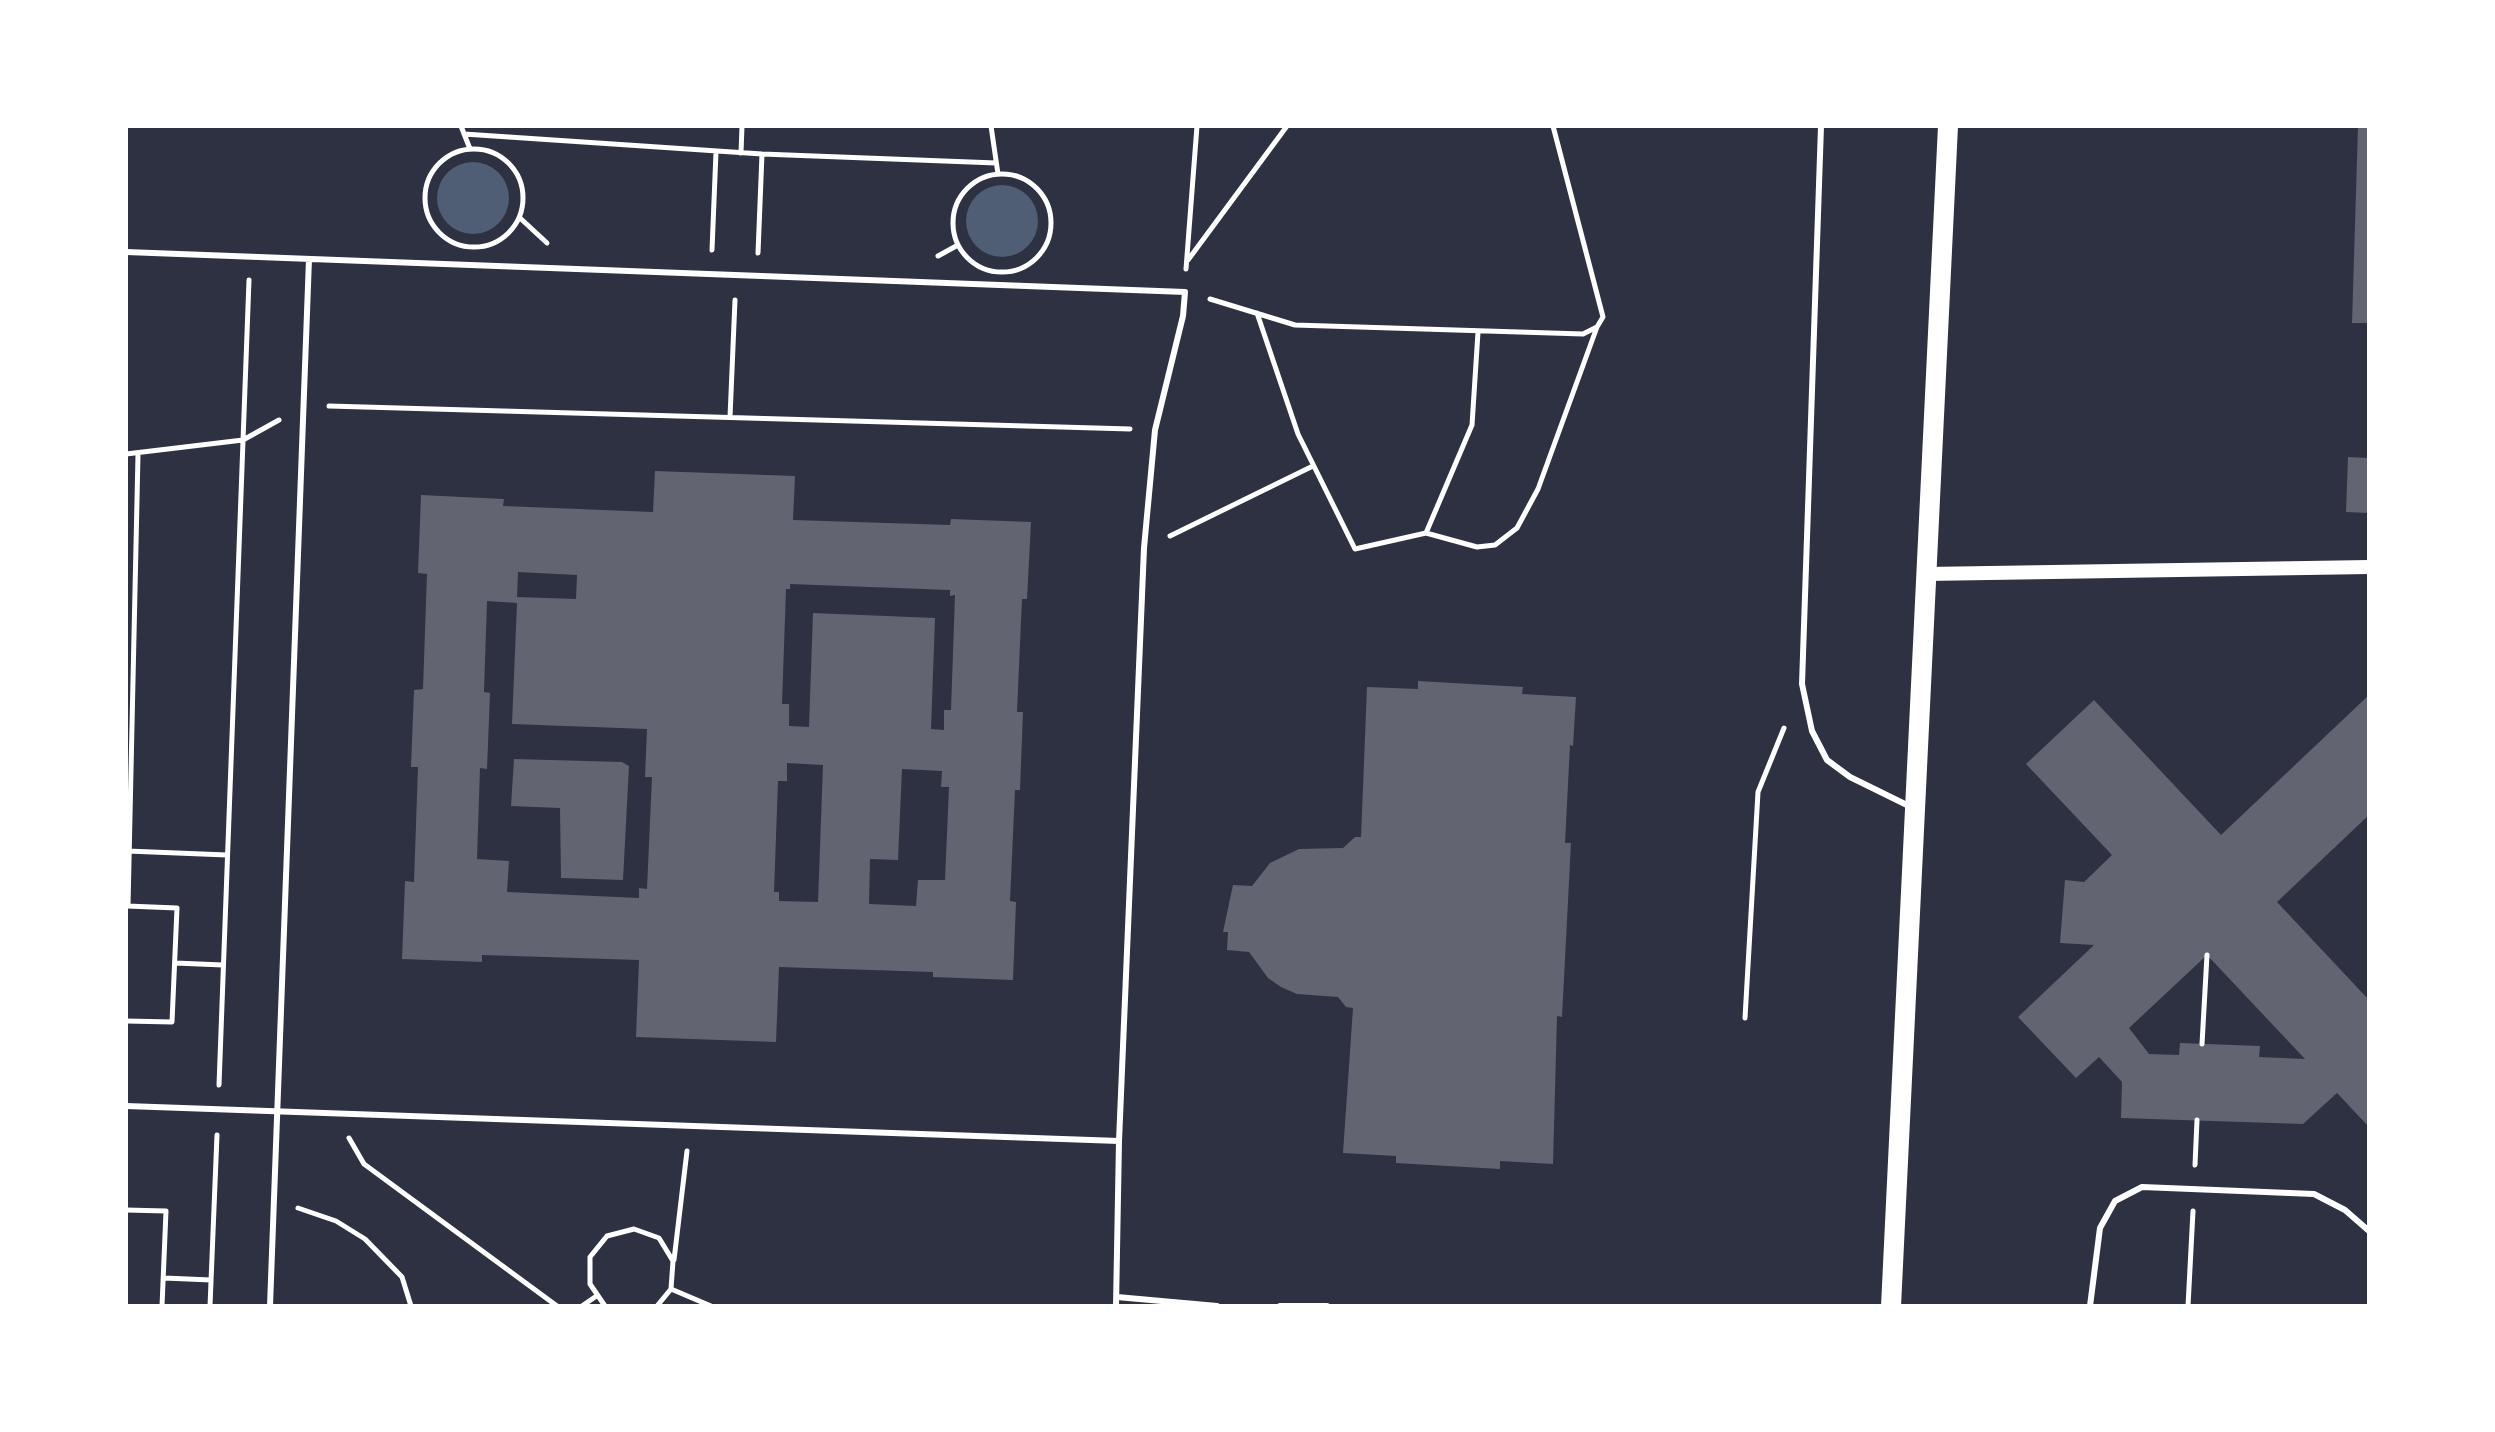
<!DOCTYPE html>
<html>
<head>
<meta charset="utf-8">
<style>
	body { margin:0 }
	#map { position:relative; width:2495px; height:1432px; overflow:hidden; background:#2d3142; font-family:"Fira Sans",sans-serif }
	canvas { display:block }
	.frame { position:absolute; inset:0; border:128px solid #fff; pointer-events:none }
</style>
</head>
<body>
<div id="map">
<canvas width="2495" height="1432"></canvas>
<div class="frame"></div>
</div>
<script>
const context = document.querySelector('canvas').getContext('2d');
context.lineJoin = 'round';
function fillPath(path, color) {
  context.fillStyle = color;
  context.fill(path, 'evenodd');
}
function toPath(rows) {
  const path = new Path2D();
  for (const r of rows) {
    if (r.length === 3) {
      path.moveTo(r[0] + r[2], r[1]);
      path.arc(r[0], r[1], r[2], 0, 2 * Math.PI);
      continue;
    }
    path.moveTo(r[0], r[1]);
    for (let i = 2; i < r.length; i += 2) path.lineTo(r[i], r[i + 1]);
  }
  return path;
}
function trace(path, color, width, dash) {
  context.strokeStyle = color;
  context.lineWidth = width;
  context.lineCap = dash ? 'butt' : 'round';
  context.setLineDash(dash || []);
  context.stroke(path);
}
const water = toPath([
	[473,198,36],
	[1002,221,36]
]);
const building = toPath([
	[2358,126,2369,126,2369,323,2352,323],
	[2348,457,2369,458,2369,513,2346,512],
	[655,471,795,476,793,520,950,525,951,519,1031,522,1027,599,1022,599,1017,712,1023,712,1020,790,1015,790,1010,901,1016,902,1013,980,933,977,933,972,779,967,776,1042,636,1037,639,960,482,955,482,962,402,959,405,881,414,882,418,767,411,767,414,690,423,689,427,574,418,573,421,495,504,499,503,506,653,512],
	[518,572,577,575,576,599,517,597],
	[790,584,950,590,950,596,955,595,951,710,944,710,944,730,931,729,935,618,813,613,809,727,789,726,789,704,782,704,786,589,790,589],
	[487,601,517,603,512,724,647,729,645,777,652,777,647,889,639,888,639,898,507,892,509,861,477,859,480,768,487,769,490,693,484,692],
	[787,763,823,765,818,902,779,901,779,892,774,892,778,781,787,781],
	[902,769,942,771,941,787,949,787,945,880,918,880,916,906,869,904,870,859,898,860],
	[1418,681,1523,687,1522,694,1576,697,1573,746,1570,745,1565,843,1571,843,1562,1017,1557,1016,1553,1164,1500,1161,1500,1169,1396,1163,1396,1156,1343,1153,1353,1008,1346,1007,1338,997,1297,994,1281,987,1268,978,1249,952,1227,950,1228,932,1223,932,1233,885,1252,886,1270,863,1299,849,1343,848,1355,837,1361,837,1367,687,1418,689],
	[2369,695,2369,815,2277,902,2369,1000,2369,1127,2337,1093,2303,1124,2121,1118,2122,1082,2099,1057,2076,1078,2018,1017,2094,945,2060,943,2065,880,2084,882,2112,855,2026,764,2094,700,2221,835],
	[2207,955,2305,1059,2259,1057,2260,1046,2180,1043,2179,1055,2149,1054,2129,1028],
	[514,759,622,762,629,766,623,880,561,878,560,808,511,806]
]);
const path = toPath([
	[461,126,470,149],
	[991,126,998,174],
	[464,134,762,154,996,163],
	[474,198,49],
	[741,153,742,126],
	[1002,223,49],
	[520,218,547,243],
	[712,250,716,152],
	[758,253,762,154],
	[938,256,958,245],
	[1188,260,1287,126],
	[1186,269,1197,126],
	[1210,299,1295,325,1583,334,1597,327,1603,317,1553,126],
	[1257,313,1298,434,1355,549,1426,533,1477,547,1495,545,1517,528,1538,489,1597,327],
	[329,406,1130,429],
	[730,417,735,300],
	[126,454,243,440,279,420],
	[1426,533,1472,425,1478,332],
	[1170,536,1313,466],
	[127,851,227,855],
	[128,906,138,455],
	[175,963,223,965],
	[1745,1018,1758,792,1784,728],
	[126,1021,172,1022,177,908,127,906],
	[2202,1044,2207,955],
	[219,1085,249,280],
	[349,1138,364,1164,557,1306],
	[2195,1165,2197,1120],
	[298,1208,336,1221,365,1239,402,1277,411,1306],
	[126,1210,166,1211,162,1306],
	[674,1260,687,1151],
	[164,1278,211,1280],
	[671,1289,711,1306],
	[210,1306,217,1135],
	[582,1306,595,1297],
	[605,1306,590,1284,590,1257,607,1236,634,1229,659,1238,673,1261,671,1289,657,1306],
	[2188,1306,2193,1211]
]);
const service = toPath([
	[1821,126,1802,684,1812,731,1827,760,1850,777,1911,807],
	[126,252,1185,292,1183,316,1155,430,1144,548,1119,1141,1116,1306],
	[126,1106,1119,1141],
	[1117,1297,1217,1306],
	[270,1306,309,259],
	[1280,1306,1327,1306],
	[2090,1306,2100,1228,2115,1201,2142,1187,2314,1194,2345,1210,2369,1231]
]);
const tertiary = toPath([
	[1926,574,2369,567]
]);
const primary = toPath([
	[1891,1306,1948,126]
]);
fillPath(water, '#4f5d75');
fillPath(building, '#626471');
trace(path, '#fff', 5);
trace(service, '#fff', 6);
trace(tertiary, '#fff', 14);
trace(primary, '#fff', 20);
</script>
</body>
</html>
